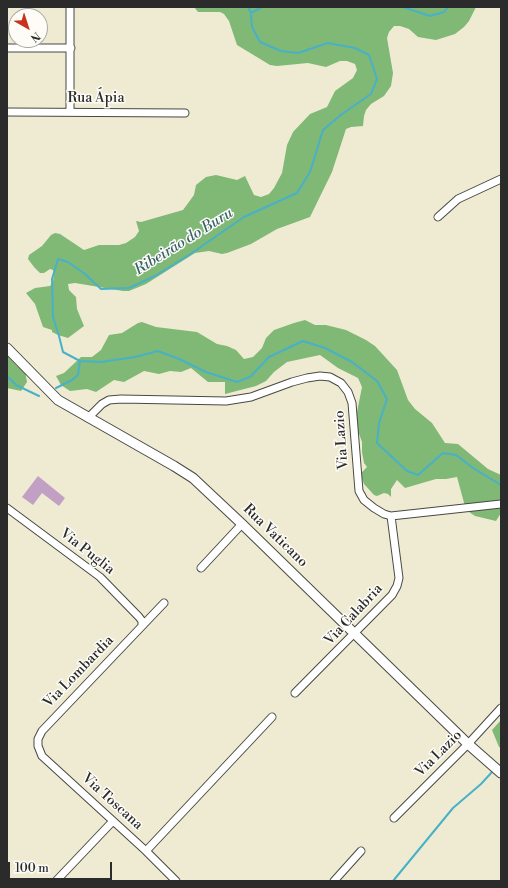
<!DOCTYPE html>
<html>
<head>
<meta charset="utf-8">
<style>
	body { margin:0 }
	#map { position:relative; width:508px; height:888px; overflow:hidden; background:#efebd3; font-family:"Libre Bodoni",serif }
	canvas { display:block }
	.frame { position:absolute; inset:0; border:8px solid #2b2b2b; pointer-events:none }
	.north { position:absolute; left:8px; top:8px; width:40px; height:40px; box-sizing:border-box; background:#fdfcf7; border:1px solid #a9a8a5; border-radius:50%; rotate:141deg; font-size:11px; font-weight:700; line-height:16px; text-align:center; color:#2b2b2b }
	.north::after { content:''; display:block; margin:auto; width:14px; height:18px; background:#c8321e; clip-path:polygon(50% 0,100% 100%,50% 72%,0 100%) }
	.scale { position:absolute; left:8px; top:862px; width:104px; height:18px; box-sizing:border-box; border:2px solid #2b2b2b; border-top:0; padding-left:5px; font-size:12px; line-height:14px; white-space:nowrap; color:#2b2b2b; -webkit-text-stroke:3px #fdfcf7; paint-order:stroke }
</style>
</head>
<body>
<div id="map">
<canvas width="508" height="888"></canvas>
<div class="frame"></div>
<div class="north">N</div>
<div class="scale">100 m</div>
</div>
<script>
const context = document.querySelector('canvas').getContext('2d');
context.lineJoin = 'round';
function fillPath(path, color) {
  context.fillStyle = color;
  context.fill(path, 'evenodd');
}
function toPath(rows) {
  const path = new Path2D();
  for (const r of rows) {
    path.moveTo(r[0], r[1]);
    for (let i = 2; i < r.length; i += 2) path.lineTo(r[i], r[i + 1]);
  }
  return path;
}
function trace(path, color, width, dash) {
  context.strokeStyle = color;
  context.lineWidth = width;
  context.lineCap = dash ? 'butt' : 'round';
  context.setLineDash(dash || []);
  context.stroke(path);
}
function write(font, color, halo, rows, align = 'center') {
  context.font = font + ' "Libre Bodoni",serif';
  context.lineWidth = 3;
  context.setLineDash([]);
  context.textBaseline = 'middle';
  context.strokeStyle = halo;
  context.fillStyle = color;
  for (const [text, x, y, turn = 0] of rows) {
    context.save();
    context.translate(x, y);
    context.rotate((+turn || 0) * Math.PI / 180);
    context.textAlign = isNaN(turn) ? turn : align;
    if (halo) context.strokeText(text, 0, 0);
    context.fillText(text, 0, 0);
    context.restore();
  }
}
const forest = toPath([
	[194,7,476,7,469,21,464,27,455,34,436,40,418,37,409,29,400,26,394,26,389,32,387,38,393,73,391,86,384,96,371,104,366,110,364,116,363,126,351,127,346,129,332,172,310,217,277,229,251,244,227,253,222,254,209,251,195,253,146,284,129,291,123,291,75,283,68,284,69,290,76,297,77,309,84,326,68,338,58,335,52,332,52,330,43,327,35,304,26,293,35,288,50,286,53,282,54,273,53,270,50,269,44,273,40,273,34,267,28,259,29,255,42,246,51,235,55,233,60,234,84,250,99,245,119,245,126,243,135,237,139,231,136,221,141,222,183,210,194,195,196,185,206,177,216,175,237,180,245,176,254,195,261,197,269,194,274,188,282,173,287,145,293,132,310,114,327,107,335,91,353,78,357,70,355,64,347,61,340,61,326,67,308,63,277,66,270,65,237,45,229,21,224,14,220,12,198,12],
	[305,320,315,325,326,325,346,330,366,340,375,346,397,370,408,400,415,409,432,423,445,443,458,444,488,469,501,475,501,513,496,521,475,516,466,510,457,477,446,479,436,479,405,488,397,480,391,489,391,497,388,494,384,493,377,496,374,495,364,484,360,474,367,467,364,463,362,452,362,442,355,422,362,387,358,378,338,368,320,355,287,362,274,372,266,381,256,386,225,394,225,382,208,382,191,368,181,372,170,371,159,374,144,371,124,382,114,380,96,392,87,389,70,391,61,385,56,376,64,373,81,357,92,357,101,350,109,335,122,333,138,323,142,322,156,327,197,332,217,344,227,346,236,350,244,359,253,357,262,348,266,338,274,330,294,323],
	[7,355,17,366,25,371,27,382,21,391,7,388],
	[501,720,501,748,499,747,492,730]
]);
const stream = toPath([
	[248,7,251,13],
	[266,7,262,7,251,13,252,27,260,42,281,51,298,53,328,43,355,48,369,55,377,79,371,94,342,114,323,130,310,172,297,193,244,217,189,255,155,276,129,288,101,289,85,274,68,262,58,259,52,279,53,317,59,336,63,352,80,361,101,362,135,357,158,351,179,359,206,372,237,382,250,377,269,357,303,341,325,348,352,362,377,381,387,399,379,423,377,443,407,471,418,475,443,453,456,455,473,468,501,485],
	[403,7,430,16,444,12,448,7],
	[7,376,16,385,39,396],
	[56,388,72,380,78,375,80,361],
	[393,881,453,808,481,784,492,772]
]);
const building = toPath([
	[38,476,65,498,59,506,42,493,33,505,22,497]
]);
const minor = toPath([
	[7,48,71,48],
	[7,112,185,113],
	[70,112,70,7],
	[438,217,458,199,501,179],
	[88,418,102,404,109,400,121,399,226,401,251,397,292,382,307,378,320,376,330,377,341,383,348,392,352,403,359,491,364,500,374,508,384,514,391,516,501,504],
	[7,508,100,577,139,617,142,621,142,625],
	[201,568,242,524],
	[164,603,42,731,38,739,38,746,42,756,146,851,176,881],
	[295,693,392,595,397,586,399,578,391,516],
	[394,818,468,744,501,708],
	[146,851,272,717],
	[56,881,113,821],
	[334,881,361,851]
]);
const tertiary = toPath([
	[7,348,58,400,174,466,193,478,242,524,468,744,501,773]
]);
const streetNames = [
	["Rua Ápia",96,99],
	["Via Lazio",342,440,-94],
	["Rua Vaticano",275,536,44],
	["Via Puglia",87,552,38],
	["Via Calabria",354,615,-47],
	["Via Lombardia",79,672,-46],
	["Via Lazio",439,754,-45],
	["Via Toscana",112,802,42]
];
const waterNames = [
	["Ribeirão do Buru",184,242,-32]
];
fillPath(forest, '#80b876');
trace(stream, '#48b1c7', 2);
fillPath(building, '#c1a0c3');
trace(minor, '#484844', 9);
trace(tertiary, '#484844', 11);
trace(minor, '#fff', 7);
trace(tertiary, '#fff', 9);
write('14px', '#2b2b2b', '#fdfcf7', streetNames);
write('italic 15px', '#376169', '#fdfcf7', waterNames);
</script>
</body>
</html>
